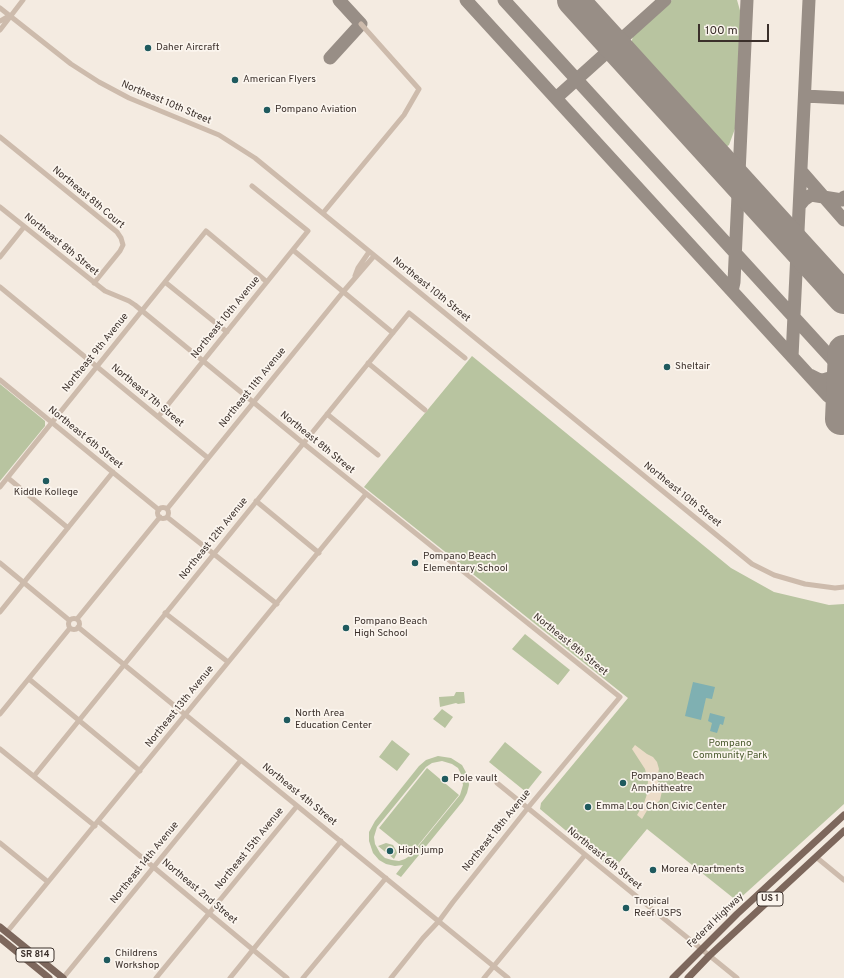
<!DOCTYPE html>
<html>
<head>
<meta charset="utf-8">
<style>
	body { margin:0 }
	#map { position:relative; width:844px; height:978px; overflow:hidden; background:#f4ebe1; font-family:Overpass,sans-serif }
	canvas { display:block }
	.scale { position:absolute; left:698px; top:24px; width:71px; height:18px; box-sizing:border-box; border:2px solid #3b302b; border-top:0; padding-left:5px; font-size:12px; line-height:14px; white-space:nowrap; color:#3b302b; -webkit-text-stroke:3px #fbf5ee; paint-order:stroke }
</style>
</head>
<body>
<div id="map">
<canvas width="844" height="978"></canvas>
<div class="scale">100 m</div>
</div>
<script>
const context = document.querySelector('canvas').getContext('2d');
context.lineJoin = 'round';
function fillPath(path, color) {
  context.fillStyle = color;
  context.fill(path, 'evenodd');
}
function toPath(rows) {
  const path = new Path2D();
  for (const r of rows) {
    if (r.length === 3) {
      path.moveTo(r[0] + r[2], r[1]);
      path.arc(r[0], r[1], r[2], 0, 2 * Math.PI);
      continue;
    }
    path.moveTo(r[0], r[1]);
    for (let i = 2; i < r.length; i += 2) path.lineTo(r[i], r[i + 1]);
  }
  return path;
}
function trace(path, color, width, dash) {
  context.strokeStyle = color;
  context.lineWidth = width;
  context.lineCap = dash ? 'butt' : 'round';
  context.setLineDash(dash || []);
  context.stroke(path);
}
function write(font, color, halo, rows, align = 'center') {
  context.font = font + ' Overpass,sans-serif';
  context.lineWidth = 3.5;
  context.setLineDash([]);
  context.textBaseline = 'middle';
  context.strokeStyle = halo;
  context.fillStyle = color;
  for (const [text, x, y, turn = 0] of rows) {
    context.save();
    context.translate(x, y);
    context.rotate((+turn || 0) * Math.PI / 180);
    context.textAlign = isNaN(turn) ? turn : align;
    if (halo) context.strokeText(text, 0, 0);
    context.fillText(text, 0, 0);
    context.restore();
  }
}
const green = toPath([
	[672,0,737,0,741,14,740,76,736,126,729,145,726,147,723,147,631,44,633,36],
	[472,356,731,568,774,592,829,605,844,604,844,804,737,901,647,829,613,870,540,809,541,803,628,698,364,487],
	[0,384,45,421,45,426,0,481],
	[525,634,570,670,558,685,512,649],
	[456,692,464,692,465,703,458,704,456,703,440,707,439,697,454,696],
	[442,709,453,717,445,728,433,719],
	[392,740,410,754,397,771,379,757],
	[505,742,542,772,526,792,489,762],
	[438,756,451,758,462,765,468,776,469,785,467,793,463,801,401,877,396,874,403,865,395,866,386,864,379,860,373,853,369,841,369,832,375,821,419,766,426,760],
	[442,761,452,764,458,768,461,774,463,785,460,795,411,855,405,859,399,861,392,860,385,858,380,853,375,844,374,837,377,827,426,767,432,763],
	[427,768,459,795,411,854,379,828],
	[386,843,393,845,396,850,397,853,394,859,378,846]
]);
const plaza = toPath([
	[635,745,647,754,653,757,657,762,659,769,657,779,662,791,660,800,656,804,649,807,642,819,637,815,644,803,647,794,648,781,645,769,632,749]
]);
const water = toPath([
	[693,682,715,687,712,699,706,698,701,720,685,716],
	[710,713,725,717,723,725,720,724,717,733,710,731,712,723,708,721]
]);
const taxiway = toPath([
	[466,0,828,396,837,402,844,402],
	[504,0,844,372],
	[330,58,361,24,339,0],
	[805,96,844,98],
	[556,98,665,0],
	[802,172,844,220],
	[800,205,804,200,811,195,842,200,844,197],
	[732,291,734,282,747,0],
	[792,357,809,0],
	[810,375,818,379,823,380,833,377,843,371]
]);
const runway = toPath([
	[573,0,844,298],
	[841,419,844,351]
]);
const minor = toPath([
	[0,8,71,64,99,82,129,98,219,135,255,158,752,564,774,575,805,584,835,588,844,587],
	[0,21,9,16],
	[0,30,23,0],
	[0,137,117,232,121,238,123,245,120,251,94,283],
	[0,207,105,291,129,301,135,305,303,443,620,697,531,804,453,902,439,921,423,938,391,978],
	[323,213,404,115,419,89,361,24],
	[293,250,393,333],
	[0,257,24,227],
	[355,276,358,268,369,252],
	[165,282,227,332],
	[0,287,208,458],
	[368,363,425,410],
	[0,380,159,510],
	[327,414,378,455],
	[158,417,308,231,252,186],
	[8,478,68,528],
	[0,487,206,231,267,282],
	[256,501,319,553],
	[163,513,5.5],
	[167,509,343,292,374,256],
	[167,517,277,604],
	[0,563,69,620],
	[0,612,113,472],
	[165,613,228,662],
	[74,624,5.5],
	[77,619,160,517],
	[78,627,508,978],
	[29,679,140,771],
	[0,714,70,628],
	[0,749,95,826],
	[34,776,409,313,465,358],
	[497,783,737,978],
	[98,821,287,978],
	[0,843,48,882],
	[816,857,844,880],
	[7,932,366,494],
	[63,978,241,760],
	[156,978,297,806],
	[230,978,341,841],
	[303,978,386,878],
	[484,978,585,855]
]);
const major = toPath([
	[0,927,63,978],
	[0,938,49,978],
	[673,978,737,914,844,815],
	[688,978,709,956,844,831]
]);
const markers = [
	[148,48,4,"#1f5a5e"],
	[235,80,4,"#1f5a5e"],
	[267,110,4,"#1f5a5e"],
	[667,367,4,"#1f5a5e"],
	[46,481,4,"#1f5a5e"],
	[415,563,4,"#1f5a5e"],
	[346,628,4,"#1f5a5e"],
	[287,720,4,"#1f5a5e"],
	[445,779,4,"#1f5a5e"],
	[623,783,4,"#1f5a5e"],
	[588,807,4,"#1f5a5e"],
	[390,851,4,"#1f5a5e"],
	[653,870,4,"#1f5a5e"],
	[626,908,4,"#1f5a5e"],
	[107,960,4,"#1f5a5e"]
];
const shields = [
	[770,899,26],
	[35,955,38]
];
const shieldNames = [
	["US 1",770,899],
	["SR 814",35,955]
];
const poiNames = [
	["Daher Aircraft",156,48],
	["American Flyers",243,80],
	["Pompano Aviation",275,110],
	["Sheltair",675,367],
	["Kiddle Kollege",46,493,"center"],
	["Pompano Beach",423,557],
	["Elementary School",423,569],
	["Pompano Beach",354,622],
	["High School",354,634],
	["North Area",295,714],
	["Education Center",295,726],
	["Pompano Beach",631,777],
	["Amphitheatre",631,789],
	["Pole vault",453,779],
	["Emma Lou Chon Civic Center",596,807],
	["High jump",398,851],
	["Morea Apartments",661,870],
	["Tropical",634,902],
	["Reef USPS",634,914],
	["Childrens",115,954],
	["Workshop",115,966]
];
const streetNames = [
	["Northeast 10th Street",166,103,23],
	["Northeast 8th Court",88,198,40],
	["Northeast 8th Street",61,245,39],
	["Northeast 10th Street",431,290,39],
	["Northeast 10th Avenue",226,318,-51],
	["Northeast 9th Avenue",96,353,-51],
	["Northeast 11th Avenue",253,388,-51],
	["Northeast 7th Street",147,396,40],
	["Northeast 6th Street",85,438,39],
	["Northeast 8th Street",317,443,39],
	["Northeast 10th Street",682,495,39],
	["Northeast 12th Avenue",214,539,-51],
	["Northeast 8th Street",570,645,39],
	["Northeast 13th Avenue",180,707,-51],
	["Northeast 4th Street",299,795,39],
	["Northeast 18th Avenue",497,831,-51],
	["Northeast 15th Avenue",250,849,-51],
	["Northeast 6th Street",604,859,39],
	["Northeast 14th Avenue",145,863,-51],
	["Northeast 2nd Street",199,892,40],
	["Federal Highway",716,921,-44]
];
const parkNames = [
	["Pompano",730,744],
	["Community Park",730,756]
];
fillPath(green, '#b8c4a0');
fillPath(plaza, '#ecdcc8');
fillPath(water, '#7fb0b2');
trace(taxiway, '#988e86', 13);
trace(runway, '#988e86', 32);
trace(minor, '#cdbbac', 5);
trace(major, '#7d675c', 7);
for (const [x, y, r, color] of markers) {
  const dot = new Path2D();
  dot.arc(x, y, r, 0, 2 * Math.PI);
  context.fillStyle = color;
  context.fill(dot);
  trace(dot, '#fbf5ee', 1.5);
}
for (const [x, y, w] of shields) {
  const box = new Path2D();
  box.roundRect(x - w / 2, y - 7, w, 14, 3);
  context.fillStyle = '#fbf5ee';
  context.fill(box);
  trace(box, '#3b302b', 1);
}
write('bold 9px', '#3b302b', null, shieldNames);
write('10px', '#3b302b', '#fbf5ee', poiNames, 'left');
write('10px', '#3b302b', '#fbf5ee', streetNames);
write('10px', '#4a5a2e', '#fbf5ee', parkNames);
</script>
</body>
</html>
